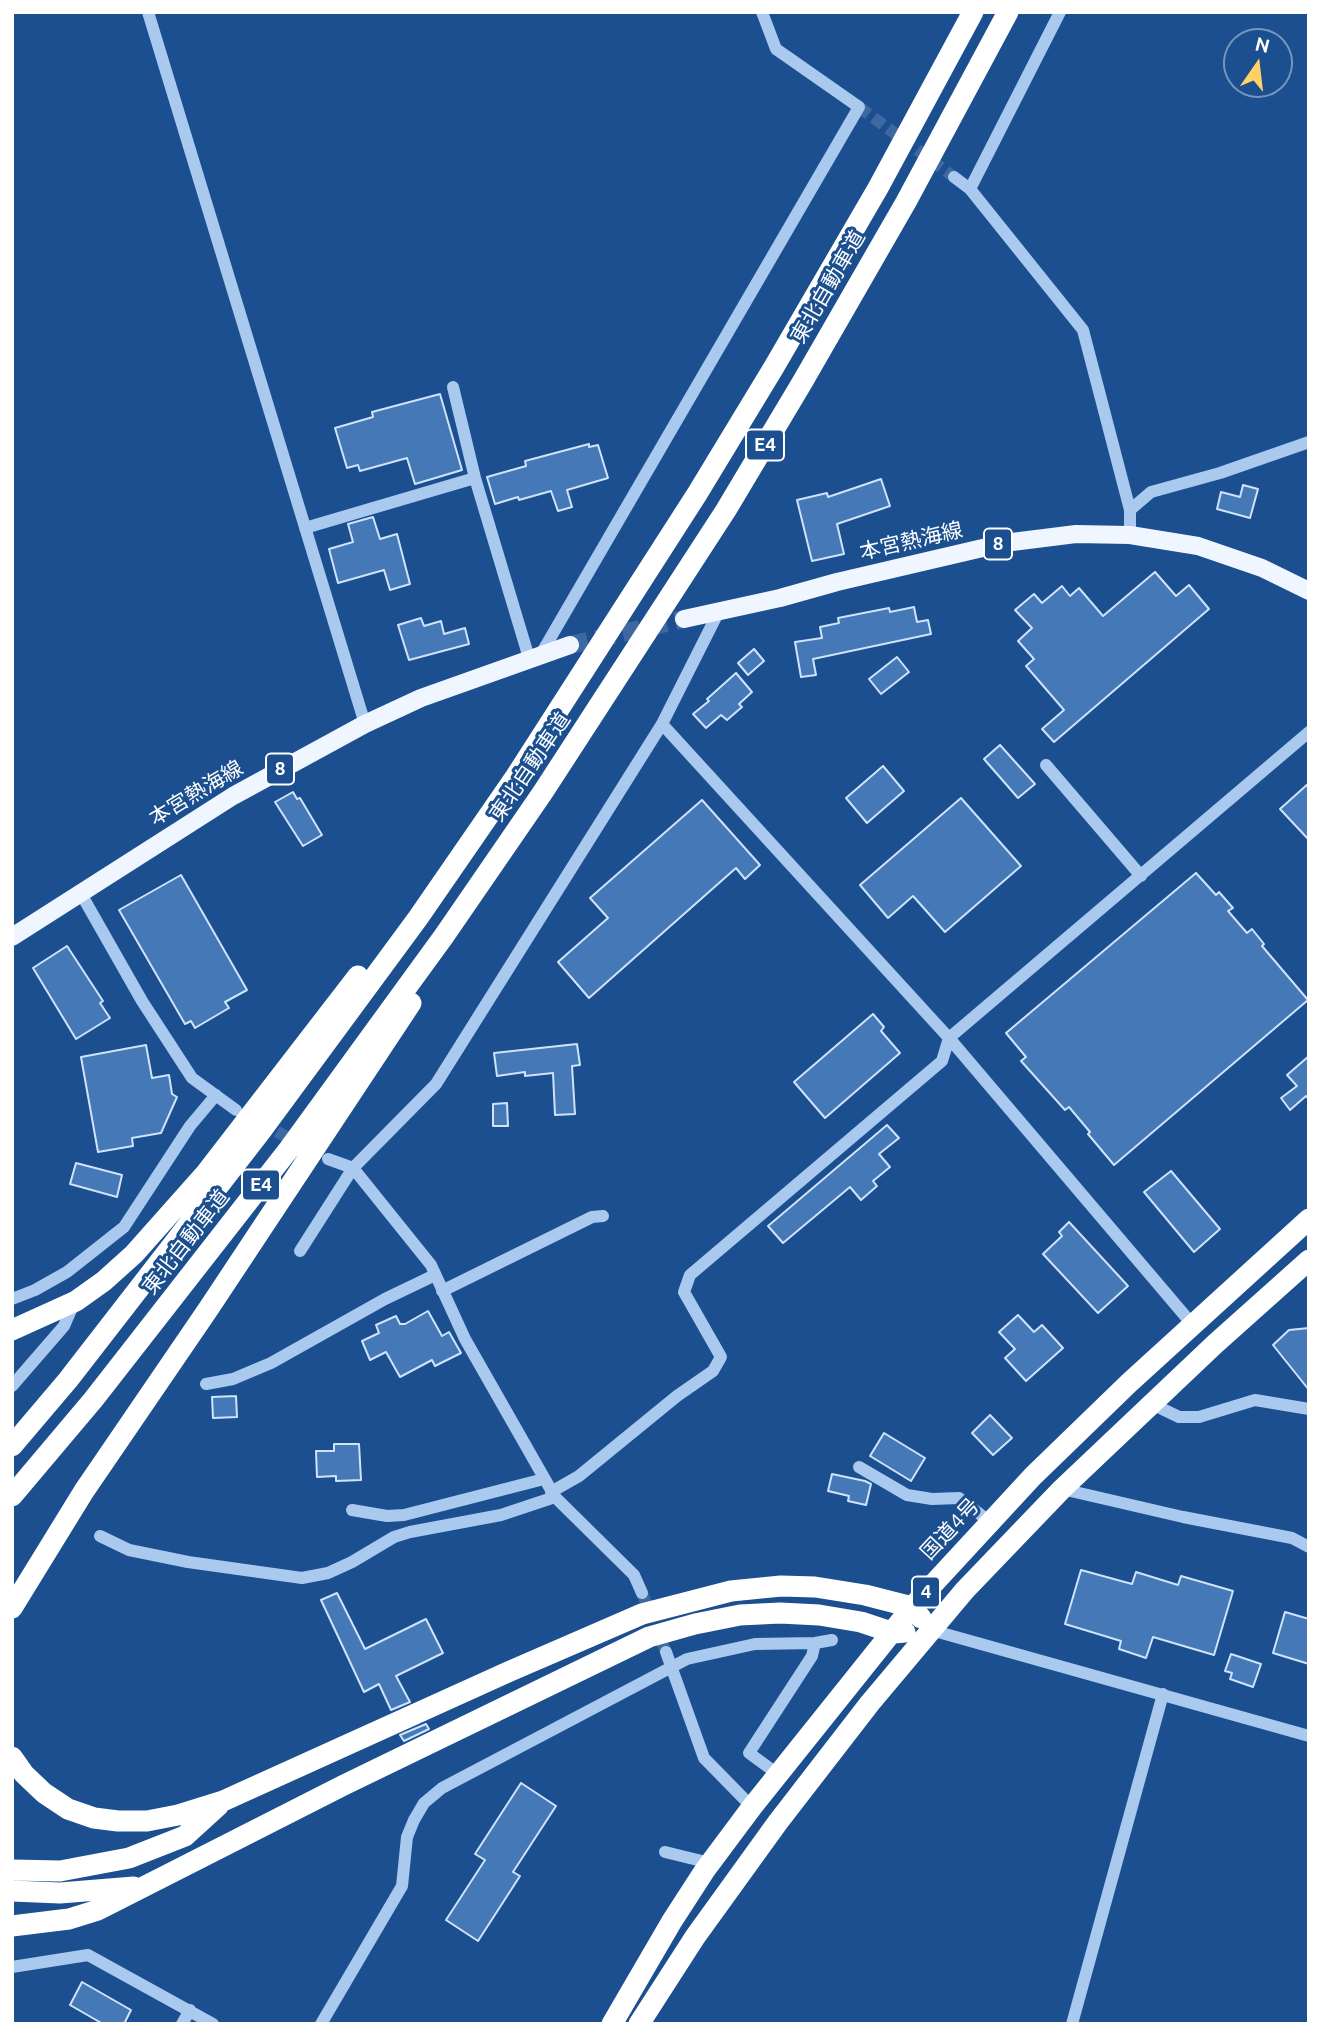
<!DOCTYPE html>
<html>
<head>
<meta charset="utf-8">
<style>
	body { margin:0 }
	#map { position:relative; width:1321px; height:2036px; overflow:hidden; background:#1b4f8f; font-family:Ubuntu,sans-serif }
	canvas { display:block }
	.frame { position:absolute; inset:0; border:14px solid #fff; pointer-events:none }
	.north { position:absolute; left:1223px; top:28px; width:70px; height:70px; box-sizing:border-box; background:#1b4f8f; border:2px solid #7695bc; border-radius:50%; rotate:14deg; font-size:19px; font-weight:700; line-height:28px; text-align:center; color:#fff }
	.north::after { content:''; display:block; margin:auto; width:24px; height:32px; background:#ffd166; clip-path:polygon(50% 0,100% 100%,50% 72%,0 100%) }
</style>
</head>
<body>
<div id="map">
<canvas width="1321" height="2036"></canvas>
<div class="frame"></div>
<div class="north">N</div>
</div>
<script>
const context = document.querySelector('canvas').getContext('2d');
context.lineJoin = 'round';
function fillPath(path, color) {
  context.fillStyle = color;
  context.fill(path, 'evenodd');
}
function toPath(rows) {
  const path = new Path2D();
  for (const r of rows) {
    path.moveTo(r[0], r[1]);
    for (let i = 2; i < r.length; i += 2) path.lineTo(r[i], r[i + 1]);
  }
  return path;
}
function trace(path, color, width, dash) {
  context.strokeStyle = color;
  context.lineWidth = width;
  context.lineCap = dash ? 'butt' : 'round';
  context.setLineDash(dash || []);
  context.stroke(path);
}
function write(font, color, halo, rows, align = 'center') {
  context.font = font + ' Ubuntu,"Noto Sans JP",sans-serif';
  context.lineWidth = 6;
  context.setLineDash([]);
  context.textBaseline = 'middle';
  context.strokeStyle = halo;
  context.fillStyle = color;
  for (const [text, x, y, turn = 0] of rows) {
    context.save();
    context.translate(x, y);
    context.rotate((+turn || 0) * Math.PI / 180);
    context.textAlign = isNaN(turn) ? turn : align;
    if (halo) context.strokeText(text, 0, 0);
    context.fillText(text, 0, 0);
    context.restore();
  }
}
const building = toPath([
	[440,394,462,470,415,484,407,458,360,471,358,465,347,468,335,428,373,417,372,412,440,394],
	[589,444,589,447,598,445,608,478,567,490,572,507,558,511,551,491,519,500,518,497,495,504,487,477,526,466,525,461,589,444],
	[881,479,890,506,837,524,844,554,812,561,797,500,827,493,828,497,881,479],
	[1243,485,1258,489,1250,518,1217,509,1221,492,1240,497,1243,485],
	[373,517,380,539,397,534,410,584,390,590,384,570,338,583,329,549,353,542,348,524,373,517],
	[1155,572,1176,596,1189,585,1209,609,1054,742,1042,729,1064,710,1026,666,1034,659,1018,641,1032,628,1015,610,1034,594,1042,603,1062,586,1070,596,1079,588,1103,616,1155,572],
	[914,607,917,622,928,620,931,634,813,659,816,675,801,677,795,642,822,638,820,627,839,623,838,618,889,608,890,612,914,607],
	[421,618,424,626,441,621,444,634,465,628,469,644,409,660,398,625,421,618],
	[754,649,764,661,748,675,738,663,754,649],
	[897,657,909,672,881,694,869,679,897,657],
	[736,673,752,692,739,704,742,707,727,720,721,715,706,728,693,714,709,701,707,699,736,673],
	[1000,745,1035,784,1018,798,984,759,1000,745],
	[883,766,904,791,867,823,846,798,883,766],
	[1309,783,1309,840,1280,809,1309,783],
	[293,792,297,799,300,798,322,835,303,846,275,802,293,792],
	[961,798,1021,866,945,932,913,896,888,918,860,885,961,798],
	[702,800,760,865,745,879,736,868,589,998,558,962,608,918,590,898,702,800],
	[1196,873,1216,895,1219,892,1233,908,1228,911,1247,933,1252,929,1264,944,1262,946,1308,1000,1114,1165,1088,1134,1090,1132,1069,1107,1065,1110,1021,1061,1026,1057,1006,1033,1196,873],
	[181,875,247,990,225,1002,229,1008,195,1028,191,1021,185,1024,119,910,181,875],
	[67,946,103,1001,100,1003,110,1018,76,1039,33,968,67,946],
	[873,1014,884,1027,881,1031,900,1053,825,1118,794,1082,873,1014],
	[577,1044,580,1065,572,1066,575,1114,555,1115,553,1073,525,1076,525,1072,497,1076,494,1053,577,1044],
	[146,1045,152,1078,169,1075,172,1094,177,1097,161,1133,132,1138,133,1146,98,1152,81,1057,146,1045],
	[1309,1056,1309,1099,1306,1096,1290,1110,1281,1098,1297,1086,1287,1075,1309,1056],
	[507,1103,508,1126,493,1126,493,1104,507,1103],
	[887,1125,899,1138,879,1154,890,1167,873,1181,877,1186,861,1200,850,1187,783,1243,768,1226,887,1125],
	[76,1163,122,1175,117,1197,70,1184,76,1163],
	[1171,1171,1220,1229,1194,1252,1144,1192,1171,1171],
	[1069,1222,1128,1286,1098,1313,1043,1254,1062,1236,1059,1232,1069,1222],
	[428,1311,442,1336,449,1332,461,1353,435,1366,432,1360,400,1377,386,1352,370,1360,362,1341,379,1333,376,1325,396,1316,400,1324,405,1324,428,1311],
	[1018,1315,1034,1332,1042,1325,1063,1348,1026,1381,1005,1358,1015,1349,999,1332,1018,1315],
	[1309,1328,1309,1390,1273,1345,1289,1330,1309,1328],
	[236,1396,237,1417,213,1418,212,1397,236,1396],
	[990,1415,1012,1438,993,1455,972,1433,990,1415],
	[884,1433,925,1458,911,1481,870,1456,884,1433],
	[334,1444,359,1444,361,1480,336,1481,336,1476,317,1477,316,1451,334,1451,334,1444],
	[832,1474,865,1481,871,1484,866,1505,848,1501,849,1496,828,1491,832,1474],
	[1081,1570,1132,1584,1136,1572,1178,1585,1181,1576,1233,1591,1214,1655,1153,1637,1146,1658,1119,1649,1121,1641,1065,1624,1081,1570],
	[337,1593,365,1649,426,1619,443,1653,396,1676,410,1702,391,1710,379,1684,364,1692,321,1600,337,1593],
	[1285,1612,1309,1619,1309,1664,1273,1653,1285,1612],
	[1231,1654,1261,1664,1253,1687,1230,1679,1232,1673,1225,1671,1231,1654],
	[426,1724,429,1729,404,1741,400,1735,426,1724],
	[521,1783,556,1806,513,1872,520,1876,478,1941,446,1920,485,1860,475,1854,521,1783],
	[82,1982,131,2010,124,2024,103,2024,70,2005,82,1982]
]);
const minorTunnel = toPath([
	[859,107,954,177],
	[261,1123,300,1144],
	[642,1593,666,1652]
]);
const majorTunnel = toPath([
	[570,645,684,619]
]);
const minor = toPath([
	[148,12,365,724],
	[954,177,970,189,1083,330,1130,510],
	[970,189,1060,12],
	[453,387,475,478,529,658],
	[305,528,475,478],
	[1130,535,1130,510,1151,492,1220,473,1309,442],
	[541,654,859,107,776,49,762,12],
	[662,724,949,1038,1192,1324],
	[1046,765,1141,876],
	[80,892,142,1001,192,1078,236,1110],
	[328,1159,353,1168,431,1265,465,1339,555,1497,634,1575,642,1593],
	[300,1251,353,1168,436,1084,662,724,718,613],
	[442,1291,592,1217,603,1216],
	[12,1299,35,1290,67,1272,124,1227,190,1126,216,1095],
	[206,1384,233,1379,271,1363,385,1299,435,1275],
	[12,1386,64,1326,74,1303],
	[1152,1404,1179,1417,1199,1417,1255,1400,1309,1409],
	[859,1467,907,1495,932,1499,959,1498,990,1522],
	[1062,1489,1183,1517,1292,1538,1309,1547],
	[551,1492,579,1476,677,1396,713,1371,721,1357,684,1292,690,1275,942,1061,949,1038,1309,732],
	[352,1510,387,1516,404,1515,544,1479],
	[100,1536,129,1550,188,1562,302,1578,328,1573,352,1562,394,1537,410,1532,501,1515,555,1497],
	[931,1630,1309,1736],
	[666,1652,704,1758,752,1807],
	[779,1775,749,1753,812,1656,815,1643],
	[665,1852,710,1863],
	[12,1967,88,1955,213,2024],
	[182,2024,190,2010],
	[321,2024,402,1886,407,1837,414,1820,424,1803,442,1788,687,1659,755,1644,815,1643,832,1640],
	[1072,2024,1163,1694]
]);
const major = toPath([
	[684,619,780,598,837,582,1004,543,1076,534,1130,535,1198,546,1262,568,1309,591],
	[12,937,233,796,365,724,421,698,570,645]
]);
const highway = toPath([
	[12,1330,76,1301,104,1281,134,1254,206,1173,358,976],
	[12,1446,68,1380,261,1131,418,918,516,776,697,494,774,367,878,188,973,12],
	[12,1496,93,1400,289,1149,444,936,543,792,726,510,803,381,906,202,1008,12],
	[12,1608,84,1491,209,1308,411,1003],
	[12,1757,24,1774,44,1793,68,1809,94,1818,118,1821,147,1821,178,1815,223,1801,508,1672,642,1614,731,1591,781,1586,815,1587,865,1595,912,1607,921,1618],
	[12,1870,60,1871,129,1858,185,1836,219,1805],
	[12,1891,60,1893,134,1887],
	[12,1926,69,1919,98,1910,344,1785,649,1637,695,1624,740,1615,780,1613,819,1615,861,1622,894,1633,905,1632],
	[612,2024,672,1921,705,1870,752,1807,912,1607,1033,1476,1129,1383,1309,1219],
	[639,2024,695,1937,778,1822,870,1703,965,1590,1062,1489,1215,1344,1309,1260]
]);
const shields = [
	[765,445,38],
	[998,544,28],
	[280,769,28],
	[261,1185,38],
	[926,1592,28]
];
const shieldNames = [
	["E4",765,445],
	["8",998,544],
	["8",280,769],
	["E4",261,1185],
	["4",926,1592]
];
const streetNames = [
	["東北自動車道",828,287,-60],
	["本宮熱海線",911,541,-13],
	["東北自動車道",530,767,-56],
	["本宮熱海線",196,793,-31],
	["東北自動車道",186,1242,-52],
	["国道4号",950,1529,-47]
];
fillPath(building, '#4478b7');
trace(building, '#cfe3fa', 2);
trace(minorTunnel, '#3d69a0', 12, [12, 6]);
trace(majorTunnel, '#3d69a0', 18, [18, 9]);
trace(minor, '#a9c9ee', 12);
trace(major, '#f0f6ff', 18);
trace(highway, '#fff', 21);
for (const [x, y, w] of shields) {
  const box = new Path2D();
  box.roundRect(x - w / 2, y - 15.5, w, 31, 5);
  context.fillStyle = '#1b4f8f';
  context.fill(box);
  trace(box, '#fff', 2);
}
write('bold 19px', '#fff', null, shieldNames);
write('21px', '#fff', '#1b4f8f', streetNames);
</script>
</body>
</html>
